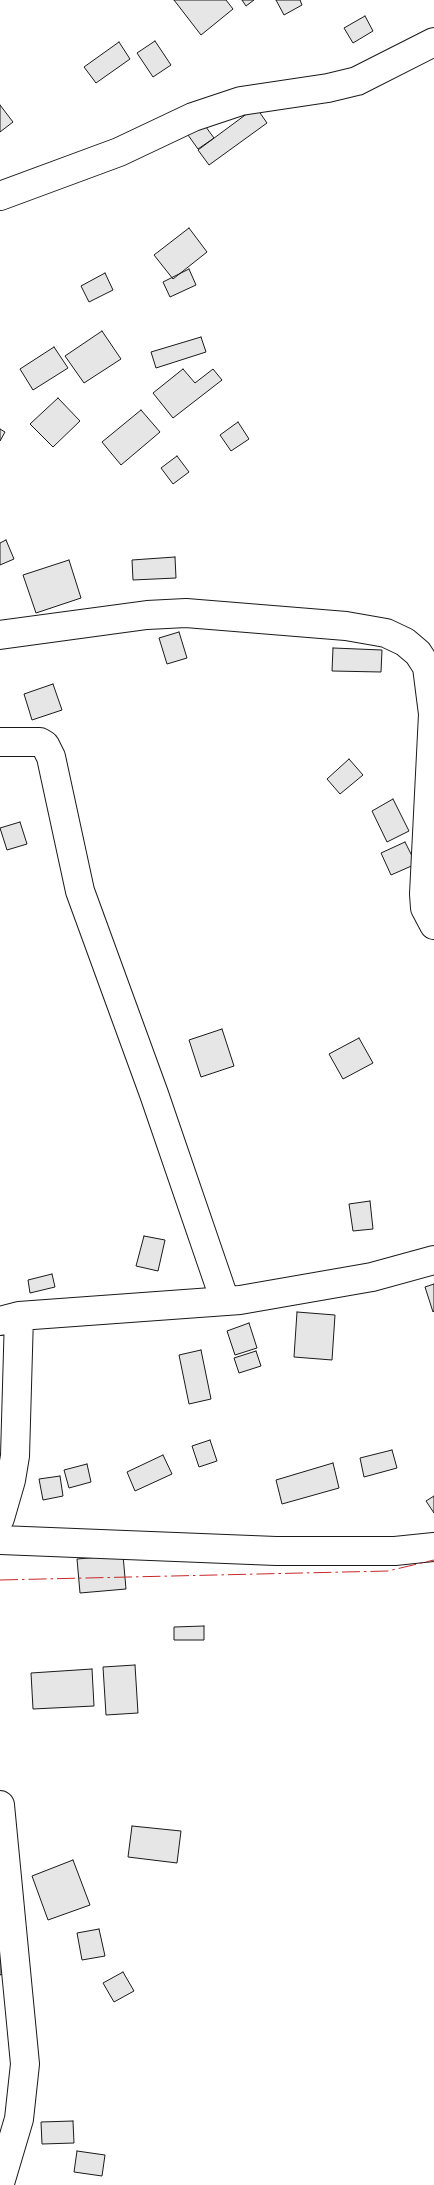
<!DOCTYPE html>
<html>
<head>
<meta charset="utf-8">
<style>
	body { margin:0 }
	canvas { display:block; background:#fff }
</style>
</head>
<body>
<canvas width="434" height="2185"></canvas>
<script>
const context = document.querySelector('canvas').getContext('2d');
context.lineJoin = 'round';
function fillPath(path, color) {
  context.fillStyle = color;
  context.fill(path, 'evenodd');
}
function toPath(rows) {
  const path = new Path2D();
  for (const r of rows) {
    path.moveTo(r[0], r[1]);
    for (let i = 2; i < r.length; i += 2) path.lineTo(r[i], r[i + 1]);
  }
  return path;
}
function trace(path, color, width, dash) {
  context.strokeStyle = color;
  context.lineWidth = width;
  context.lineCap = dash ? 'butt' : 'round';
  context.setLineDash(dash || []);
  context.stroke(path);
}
const building = toPath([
	[174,0,226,0,233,9,201,35,174,0],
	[242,0,254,0,246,6,242,0],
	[276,0,300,0,302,5,284,15,276,0],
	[365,16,373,31,353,43,344,28,365,16],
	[155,41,171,65,153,77,137,53,155,41],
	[119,42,130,59,96,83,84,67,119,42],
	[0,105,13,122,0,132,0,105],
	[256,107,267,123,209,165,198,150,256,107],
	[203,123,214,138,198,149,188,135,203,123],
	[189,228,207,252,173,279,154,255,189,228],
	[189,269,196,285,170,297,163,282,189,269],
	[105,273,113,290,89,302,81,286,105,273],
	[102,331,121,359,84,383,65,356,102,331],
	[201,337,206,352,156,368,151,352,201,337],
	[54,347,68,368,33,390,20,369,54,347],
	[183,369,195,383,213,369,222,380,173,418,153,393,183,369],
	[58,398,80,421,53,447,30,424,58,398],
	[141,410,160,432,121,465,102,442,141,410],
	[238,422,249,439,231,451,220,435,238,422],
	[0,429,5,432,0,441,0,429],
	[177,456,189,472,173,484,161,468,177,456],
	[6,540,14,559,0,565,0,543,6,540],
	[175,557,176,578,133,580,132,560,175,557],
	[69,560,81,598,36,613,23,575,69,560],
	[179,632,187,658,167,664,159,638,179,632],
	[333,648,382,650,381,672,332,671,333,648],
	[53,684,62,710,32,720,24,694,53,684],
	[349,759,363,775,340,794,327,779,349,759],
	[393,799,409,831,387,842,372,811,393,799],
	[20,822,27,844,7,850,0,828,20,822],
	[405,842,416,864,391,875,381,853,405,842],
	[222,1029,234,1066,201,1077,189,1040,222,1029],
	[359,1038,373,1063,343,1079,329,1054,359,1038],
	[370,1201,373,1229,353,1231,349,1204,370,1201],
	[144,1236,165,1240,158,1271,136,1266,144,1236],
	[52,1274,55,1287,30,1293,28,1280,52,1274],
	[434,1284,434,1311,433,1312,425,1287,434,1284],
	[297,1312,335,1315,332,1360,294,1357,297,1312],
	[249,1323,257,1348,235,1355,227,1331,249,1323],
	[201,1350,211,1399,189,1404,179,1355,201,1350],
	[256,1351,261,1366,239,1373,234,1358,256,1351],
	[210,1440,217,1461,199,1467,192,1446,210,1440],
	[392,1450,397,1468,364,1477,360,1458,392,1450],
	[163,1455,172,1474,135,1491,127,1472,163,1455],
	[333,1463,339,1488,282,1504,276,1480,333,1463],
	[87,1464,91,1482,69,1488,64,1470,87,1464],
	[60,1476,63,1496,43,1500,39,1479,60,1476],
	[434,1496,434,1513,426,1501,434,1496],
	[123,1555,126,1589,80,1593,77,1559,123,1555],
	[204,1626,204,1640,174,1640,174,1627,204,1626],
	[135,1665,138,1713,106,1715,103,1667,135,1665],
	[92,1669,94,1706,33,1709,31,1673,92,1669],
	[132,1826,181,1831,177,1863,128,1857,132,1826],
	[73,1860,90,1905,48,1920,32,1876,73,1860],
	[99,1929,105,1956,82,1960,77,1933,99,1929],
	[0,1953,6,1973,0,1975,0,1953],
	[123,1972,134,1991,114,2002,103,1983,123,1972],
	[73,2121,74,2143,42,2144,41,2122,73,2121],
	[77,2151,105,2155,102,2176,74,2172,77,2151]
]);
const street = toPath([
	[0,196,119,152,193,117,241,101,328,88,357,81,434,42],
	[0,635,147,615,186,613,346,626,386,633,405,642,418,653,427,667,433,714,424,894,425,908,434,925],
	[0,742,40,742,45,745,51,757,80,891,154,1094,225,1301],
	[0,1321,19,1316,240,1300,372,1277,434,1260],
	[0,1518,11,1480,15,1456,19,1316],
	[0,1540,276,1551,395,1551,434,1547],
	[0,1805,25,2064,19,2119,0,2183]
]);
const power = toPath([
	[0,1580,388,1571,434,1560]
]);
fillPath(building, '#e6e6e6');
trace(building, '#1a1a1a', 1);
trace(street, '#1a1a1a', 30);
trace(street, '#fff', 28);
trace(power, '#c62828', 1, [18, 4, 2.5, 4]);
</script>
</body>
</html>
